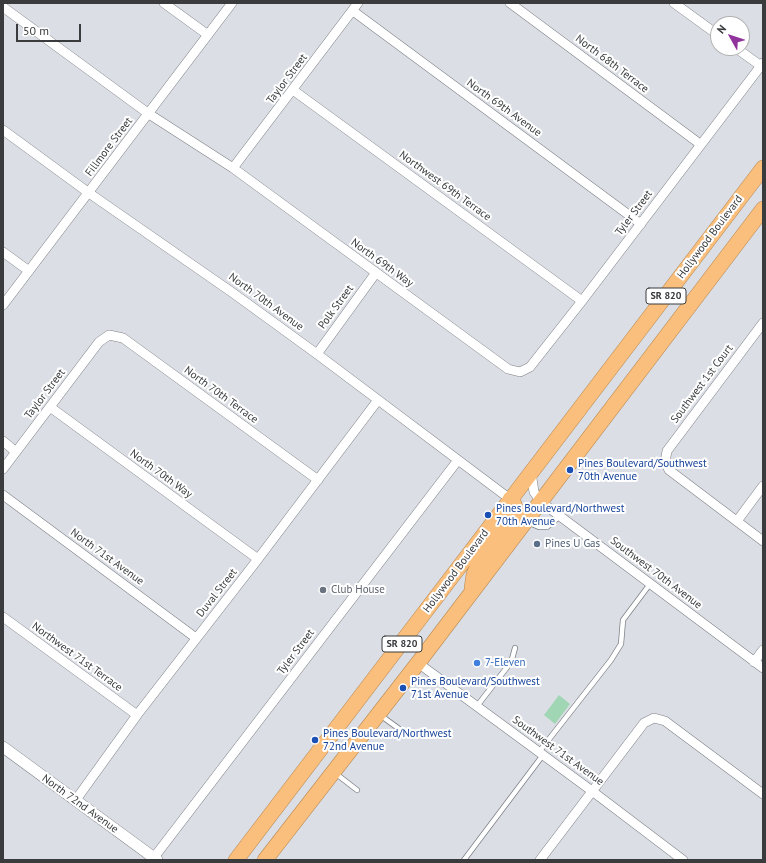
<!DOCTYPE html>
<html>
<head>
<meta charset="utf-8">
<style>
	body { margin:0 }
	#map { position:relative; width:766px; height:863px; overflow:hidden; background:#dbdfe5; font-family:"PT Sans",sans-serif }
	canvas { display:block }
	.frame { position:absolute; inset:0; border:4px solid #393b3d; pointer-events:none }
	.north { position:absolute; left:710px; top:16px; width:40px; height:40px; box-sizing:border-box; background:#fff; border:1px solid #b0b1b1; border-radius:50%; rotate:309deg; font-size:11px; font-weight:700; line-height:16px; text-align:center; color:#393b3d }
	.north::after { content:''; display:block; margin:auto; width:14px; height:18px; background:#91339c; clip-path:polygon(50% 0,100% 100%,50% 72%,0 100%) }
	.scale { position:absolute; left:16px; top:24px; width:65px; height:18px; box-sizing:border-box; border:2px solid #393b3d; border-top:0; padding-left:5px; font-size:12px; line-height:14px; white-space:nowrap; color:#393b3d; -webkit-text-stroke:3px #fff; paint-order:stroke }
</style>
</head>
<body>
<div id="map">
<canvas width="766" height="863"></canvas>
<div class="frame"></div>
<div class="north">N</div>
<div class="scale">50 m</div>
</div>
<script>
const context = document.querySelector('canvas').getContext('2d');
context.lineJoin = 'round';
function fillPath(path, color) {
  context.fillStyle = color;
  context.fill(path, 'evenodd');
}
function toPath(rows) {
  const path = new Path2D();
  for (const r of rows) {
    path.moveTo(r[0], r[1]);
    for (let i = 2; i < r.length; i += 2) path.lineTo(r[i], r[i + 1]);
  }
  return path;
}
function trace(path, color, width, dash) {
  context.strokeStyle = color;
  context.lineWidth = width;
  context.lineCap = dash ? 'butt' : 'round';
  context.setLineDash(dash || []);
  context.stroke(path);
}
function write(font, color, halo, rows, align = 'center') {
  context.font = font + ' "PT Sans",sans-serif';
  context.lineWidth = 4;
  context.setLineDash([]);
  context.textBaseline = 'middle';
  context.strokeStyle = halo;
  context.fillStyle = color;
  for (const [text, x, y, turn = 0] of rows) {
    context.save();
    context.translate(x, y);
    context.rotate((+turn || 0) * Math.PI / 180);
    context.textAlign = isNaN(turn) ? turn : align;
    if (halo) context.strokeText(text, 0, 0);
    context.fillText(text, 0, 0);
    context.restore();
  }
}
const green = toPath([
	[559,695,570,704,555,724,544,715]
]);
const service = toPath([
	[527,522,539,527,547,527,560,516],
	[477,706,508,666,512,659,515,648],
	[380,715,402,731],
	[539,752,611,660,621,644,623,620,650,584],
	[335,773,357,790],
	[464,860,543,755]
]);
const minor = toPath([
	[164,3,208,35],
	[510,3,700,144],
	[674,3,718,35],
	[3,7,149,114,233,168,508,369,520,372,530,367,582,301,763,63],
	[353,11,641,224],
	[736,48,761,66],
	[293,90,582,301],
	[3,130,89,193,233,293,317,354,510,499],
	[233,168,358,3],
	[3,252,29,271],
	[3,305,232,3],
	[763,323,667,451,665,462,669,470,763,541],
	[317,354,375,274],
	[50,407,258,559],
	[3,441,16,452],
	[3,469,99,342,109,335,123,338,318,480],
	[531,472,534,492,541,502,763,668],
	[3,495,196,638],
	[737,521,763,486],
	[3,617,137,715],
	[754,662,763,650],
	[418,663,592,791,683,860],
	[75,801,137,715,258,559,378,400],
	[152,860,458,460],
	[540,860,644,723,654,718,665,721,763,794]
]);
const tertiary = toPath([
	[3,747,157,860]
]);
const trunk = toPath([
	[472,588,474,574,481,560,495,542,516,511,514,504,510,499],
	[236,860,763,168],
	[265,860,418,663,763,209]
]);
const markers = [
	[570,470,4,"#1a4fb4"],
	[488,515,4,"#1a4fb4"],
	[537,544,4,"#5c6f8a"],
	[323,590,4,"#6b7280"],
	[477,663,4,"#3f7fe0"],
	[403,688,4,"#1a4fb4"],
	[315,740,4,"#1a4fb4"]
];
const shields = [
	[666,296,40],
	[402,644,40]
];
const shieldNames = [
	["SR 820",666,296],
	["SR 820",402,644]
];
const streetNames = [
	["North 68th Terrace",612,64,37],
	["Taylor Street",287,79,-53],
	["North 69th Avenue",504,108,36],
	["Fillmore Street",109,147,-53],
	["Northwest 69th Terrace",445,186,36],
	["Tyler Street",634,213,-53],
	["Hollywood Boulevard",710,237,-53],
	["North 69th Way",382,263,36],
	["North 70th Avenue",266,302,36],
	["Polk Street",336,307,-54],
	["Southwest 1st Court",702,384,-53],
	["Taylor Street",45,394,-53],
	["North 70th Terrace",221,395,36],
	["North 70th Way",161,474,36],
	["North 71st Avenue",107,557,36],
	["Hollywood Boulevard",456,571,-53],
	["Southwest 70th Avenue",656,573,37],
	["Duval Street",217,593,-52],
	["Tyler Street",296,652,-53],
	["Northwest 71st Terrace",77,657,36],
	["Southwest 71st Avenue",558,751,36],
	["North 72nd Avenue",80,804,36]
];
const transitNames = [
	["Pines Boulevard/Southwest",578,464],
	["70th Avenue",578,477],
	["Pines Boulevard/Northwest",496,509],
	["70th Avenue",496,522],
	["Pines Boulevard/Southwest",411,682],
	["71st Avenue",411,695],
	["Pines Boulevard/Northwest",323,734],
	["72nd Avenue",323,747]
];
const serviceNames = [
	["Pines U Gas",545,544]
];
const worshipNames = [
	["Club House",331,590]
];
const shopNames = [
	["7-Eleven",485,663]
];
fillPath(green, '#a0d6b4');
trace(service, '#7d8186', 6);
trace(minor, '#7d8186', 10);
trace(tertiary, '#7d8186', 12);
trace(trunk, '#b68651', 16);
trace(service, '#fff', 4.5);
trace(minor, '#fff', 9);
trace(tertiary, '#fff', 11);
trace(trunk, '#fabf7c', 15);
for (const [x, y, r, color] of markers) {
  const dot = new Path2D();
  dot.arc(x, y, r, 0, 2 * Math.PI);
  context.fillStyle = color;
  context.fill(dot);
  trace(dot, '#fff', 1.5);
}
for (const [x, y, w] of shields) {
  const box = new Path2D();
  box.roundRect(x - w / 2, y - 8, w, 16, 3);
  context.fillStyle = '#fff';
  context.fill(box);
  trace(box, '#393b3d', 1);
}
write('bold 10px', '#393b3d', null, shieldNames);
write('11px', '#393b3d', '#fff', streetNames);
write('11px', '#164399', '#fff', transitNames, 'left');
write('11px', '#4e5e75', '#fff', serviceNames, 'left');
write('11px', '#5b616d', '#fff', worshipNames, 'left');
write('11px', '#366cbe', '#fff', shopNames, 'left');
</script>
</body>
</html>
